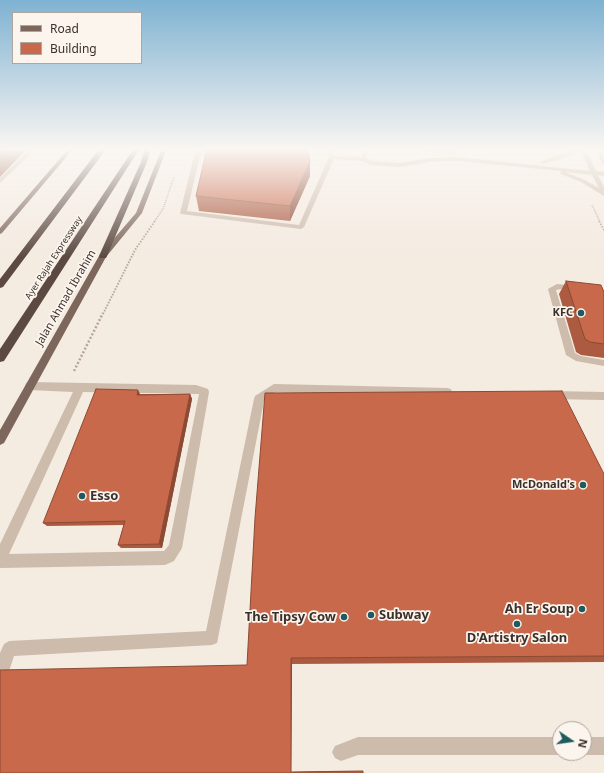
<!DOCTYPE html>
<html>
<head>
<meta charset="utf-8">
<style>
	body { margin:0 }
	#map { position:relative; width:604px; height:773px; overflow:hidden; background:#f4ebe1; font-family:"Noto Sans",sans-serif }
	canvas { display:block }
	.legend { position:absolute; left:12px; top:12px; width:130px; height:52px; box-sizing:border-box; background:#fbf5ee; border:1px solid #aea6a0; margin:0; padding:5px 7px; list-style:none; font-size:12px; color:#3b302b }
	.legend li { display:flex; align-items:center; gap:8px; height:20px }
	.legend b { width:20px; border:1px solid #aea6a0 }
	.north { position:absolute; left:552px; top:721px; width:40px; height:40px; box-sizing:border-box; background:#fbf5ee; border:1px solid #aea6a0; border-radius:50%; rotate:103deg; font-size:11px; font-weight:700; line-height:16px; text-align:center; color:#3b302b }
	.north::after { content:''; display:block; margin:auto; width:14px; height:18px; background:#1f5a5e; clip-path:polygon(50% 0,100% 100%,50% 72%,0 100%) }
</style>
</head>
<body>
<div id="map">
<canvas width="604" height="773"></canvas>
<ul class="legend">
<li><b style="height:5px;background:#7d675c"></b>Road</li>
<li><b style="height:11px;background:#c8694b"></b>Building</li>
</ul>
<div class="north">N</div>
</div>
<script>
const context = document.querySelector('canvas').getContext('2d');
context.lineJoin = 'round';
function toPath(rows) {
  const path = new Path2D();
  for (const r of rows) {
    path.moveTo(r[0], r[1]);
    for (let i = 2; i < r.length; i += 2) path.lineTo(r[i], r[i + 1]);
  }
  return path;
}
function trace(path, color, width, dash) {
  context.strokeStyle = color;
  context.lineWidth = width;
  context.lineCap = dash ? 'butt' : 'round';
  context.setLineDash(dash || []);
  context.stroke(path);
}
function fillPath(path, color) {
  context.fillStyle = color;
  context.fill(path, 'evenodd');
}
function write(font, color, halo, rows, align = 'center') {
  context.font = font + ' "Noto Sans",sans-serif';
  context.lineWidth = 3.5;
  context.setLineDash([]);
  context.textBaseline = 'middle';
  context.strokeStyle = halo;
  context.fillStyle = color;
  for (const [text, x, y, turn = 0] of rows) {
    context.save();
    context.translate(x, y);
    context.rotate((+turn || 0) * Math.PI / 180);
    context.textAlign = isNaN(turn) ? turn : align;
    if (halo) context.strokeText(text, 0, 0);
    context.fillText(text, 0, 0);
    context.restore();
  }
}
const pathFar2 = toPath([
	[592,205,600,222],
	[154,222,163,209,174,177]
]);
const pathFar1 = toPath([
	[599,221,604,230],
	[103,314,135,250,155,221]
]);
const path = toPath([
	[74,371,103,313]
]);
const minor = toPath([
	[31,148,37,148,0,183,0,178,31,148],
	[196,148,202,148,187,211,299,225,329,157,327,148,333,148,334,156,361,157,365,148,371,148,366,158,372,161,400,163,430,158,457,157,590,171,581,151,564,158,543,164,540,162,577,148,585,148,596,171,604,172,604,176,598,175,604,187,604,196,581,182,561,174,560,173,562,171,457,161,430,162,400,167,371,165,362,161,334,159,304,227,301,229,181,214,180,213,196,148],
	[565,172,592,175,599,188,585,180,565,172],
	[395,148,419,148,453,151,456,153,453,155,395,148],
	[595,148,600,148,604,157,604,164,601,162,595,148],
	[557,284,576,286,580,288,576,290,561,289,556,290,575,353,581,356,604,360,604,366,576,361,566,355,548,289,557,284],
	[30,382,196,385,208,389,209,392,182,548,174,561,165,565,0,568,0,544,73,392,30,390,26,389,25,386,26,383,30,382],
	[83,392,199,394,169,545,164,551,9,554,83,392],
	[274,384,447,388,451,389,452,392,451,395,447,396,276,392,264,401,217,643,212,645,14,656,6,680,0,682,0,653,4,644,9,641,206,631,254,399,255,396,274,384],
	[551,391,604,392,604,400,551,399,547,398,546,395,547,392,551,391],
	[358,737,560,737,560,753,564,753,560,755,358,755,341,761,335,758,332,752,335,746,358,737],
	[584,737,604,737,604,755,584,755,580,753,584,753,584,737]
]);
const major = toPath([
	[69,148,74,148,2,233,0,234,0,228,69,148],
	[162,148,167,148,142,213,106,257,4,443,0,445,0,430,99,256,136,213,162,148]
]);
const highway = toPath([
	[100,148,107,148,3,287,0,288,0,279,100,148],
	[134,148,140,148,4,361,0,362,0,349,134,148],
	[145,148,151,148,147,162,107,256,106,258,100,258,99,256,141,162,145,148]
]);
const wall = toPath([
	[310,161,310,176,290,221,199,211,196,196],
	[566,281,604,292,604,358,581,355,576,352,559,294],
	[140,394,190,394,192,399,162,548,121,548,118,545,124,525,47,526,43,523],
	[604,474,604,662,292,664,291,772,359,771,363,771,363,773,0,773,247,665]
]);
const shadedWall = toPath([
	[8,148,28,148,0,177,0,156],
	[310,161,310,176,290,221,290,206],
	[138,390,140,394,139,400,137,395],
	[190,394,192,399,162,548,159,544],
	[291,658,292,664,291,772]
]);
const building = toPath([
	[0,148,8,148,0,156,0,148],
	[207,148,308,148,310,161,290,206,196,196,207,148],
	[566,281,601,285,604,292,604,344,590,342,585,339,566,281],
	[96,389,138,390,137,395,190,394,159,544,118,545,125,521,43,523,96,389],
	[562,391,604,474,604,656,291,658,291,772,363,771,363,773,0,773,0,670,247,665,255,518,265,393,562,391]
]);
const markers = [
	[581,313,4,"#1f5a5e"],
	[583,485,4,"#1f5a5e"],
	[82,496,4,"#1f5a5e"],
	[582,609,4,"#1f5a5e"],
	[371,615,4,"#1f5a5e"],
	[344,617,4,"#1f5a5e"],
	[517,624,4,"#1f5a5e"]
];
const farStreetnames = [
	["Ayer Rajah Expressway",54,258,-57]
];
const streetNames = [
	["Jalan Ahmad Ibrahim",66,298,-60]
];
const poiNames = [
	["KFC",573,313],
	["McDonald's",575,485]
];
const nearPoinames = [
	["Esso",90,496],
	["Ah Er Soup",574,609,"right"],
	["Subway",379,615],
	["The Tipsy Cow",336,617,"right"],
	["D'Artistry Salon",517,638,"center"]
];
trace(pathFar2, '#b9a596', 1.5, [1, 1]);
trace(pathFar1, '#b9a596', 2, [1.5, 1.5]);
trace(path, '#b9a596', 2.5, [2, 2]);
fillPath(minor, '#cdbbac');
fillPath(major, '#7d675c');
fillPath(highway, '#5c4a42');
fillPath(wall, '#ac5a40');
fillPath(shadedWall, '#8c4a34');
fillPath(building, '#c8694b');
trace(building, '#8c4a34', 1);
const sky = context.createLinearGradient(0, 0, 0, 257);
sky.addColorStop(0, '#7eb2d2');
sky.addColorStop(0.58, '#faf6f2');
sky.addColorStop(1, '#faf6f200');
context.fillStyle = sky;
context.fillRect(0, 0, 604, 257);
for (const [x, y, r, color] of markers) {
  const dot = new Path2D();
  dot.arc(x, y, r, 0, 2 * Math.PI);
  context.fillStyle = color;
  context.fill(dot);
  trace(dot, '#fbf5ee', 1.5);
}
write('9px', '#3b302b', '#fbf5ee', farStreetnames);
write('11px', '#3b302b', '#fbf5ee', streetNames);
write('bold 11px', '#3b302b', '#fbf5ee', poiNames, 'right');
write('bold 13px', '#3b302b', '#fbf5ee', nearPoinames, 'left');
</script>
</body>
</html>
